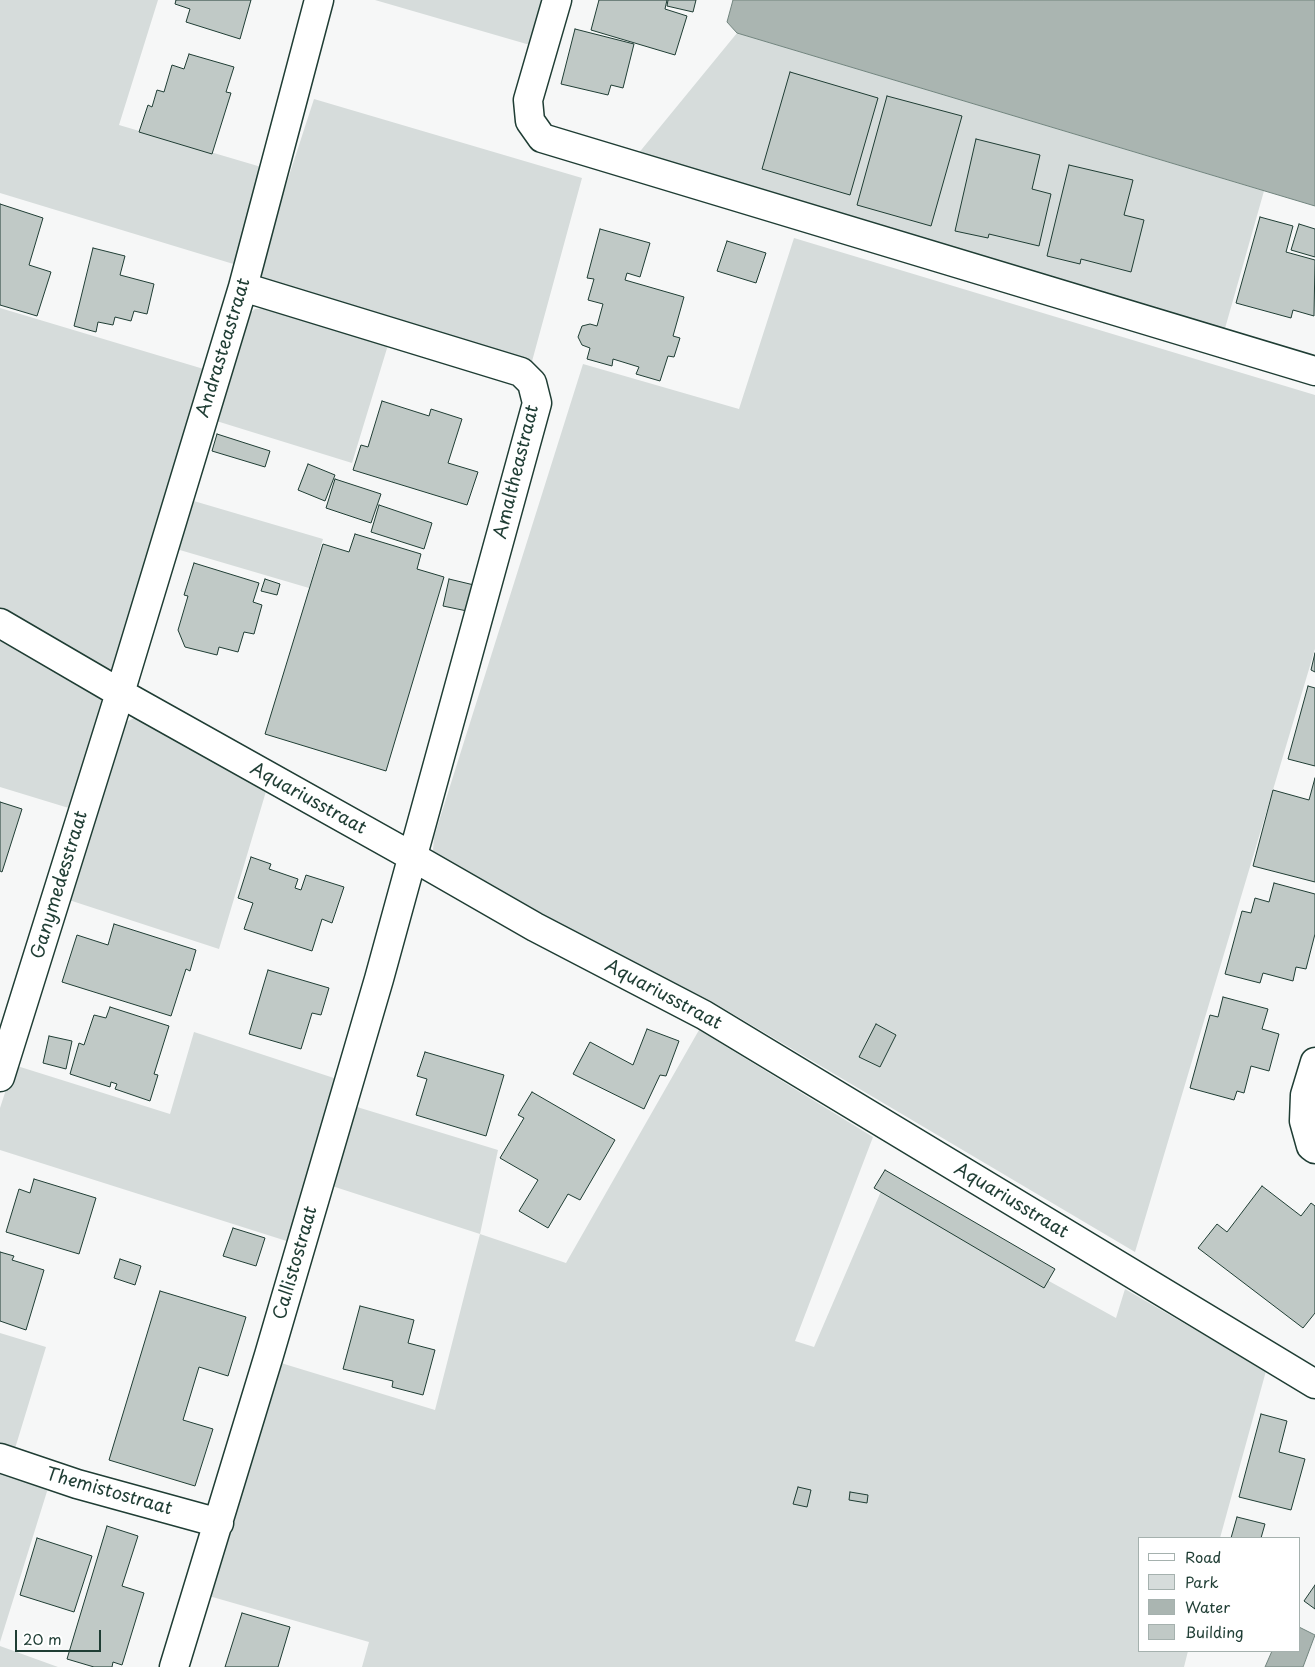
<!DOCTYPE html>
<html>
<head>
<meta charset="utf-8">
<style>
	body { margin:0 }
	#map { position:relative; width:1315px; height:1667px; overflow:hidden; background:#f6f7f7; font-family:"Playpen Sans",sans-serif }
	canvas { display:block }
	.legend { position:absolute; left:1138px; top:1537px; width:162px; height:115px; box-sizing:border-box; background:#fff; border:1px solid #a5b1ae; margin:0; padding:6px 9px; list-style:none; font-size:15px; color:#1f3d34 }
	.legend li { display:flex; align-items:center; gap:10px; height:25px }
	.legend b { width:25px; border:1px solid #a5b1ae }
	.scale { position:absolute; left:15px; top:1630px; width:86px; height:22px; box-sizing:border-box; border:2px solid #1f3d34; border-top:0; padding-left:6px; font-size:15px; line-height:18px; white-space:nowrap; color:#1f3d34; -webkit-text-stroke:4px #fff; paint-order:stroke }
</style>
</head>
<body>
<div id="map">
<canvas width="1315" height="1667"></canvas>
<ul class="legend">
<li><b style="height:6px;background:#fff"></b>Road</li>
<li><b style="height:14px;background:#d6dcdb"></b>Park</li>
<li><b style="height:14px;background:#aab5b1"></b>Water</li>
<li><b style="height:14px;background:#c0c9c6"></b>Building</li>
</ul>
<div class="scale">20 m</div>
</div>
<script>
const context = document.querySelector('canvas').getContext('2d');
context.lineJoin = 'round';
function fillPath(path, color) {
  context.fillStyle = color;
  context.fill(path, 'evenodd');
}
function toPath(rows) {
  const path = new Path2D();
  for (const r of rows) {
    path.moveTo(r[0], r[1]);
    for (let i = 2; i < r.length; i += 2) path.lineTo(r[i], r[i + 1]);
  }
  return path;
}
function trace(path, color, width, dash) {
  context.strokeStyle = color;
  context.lineWidth = width;
  context.lineCap = dash ? 'butt' : 'round';
  context.setLineDash(dash || []);
  context.stroke(path);
}
function write(font, color, halo, rows, align = 'center') {
  context.font = font + ' "Playpen Sans",sans-serif';
  context.lineWidth = 4.5;
  context.setLineDash([]);
  context.textBaseline = 'middle';
  context.strokeStyle = halo;
  context.fillStyle = color;
  for (const [text, x, y, turn = 0] of rows) {
    context.save();
    context.translate(x, y);
    context.rotate((+turn || 0) * Math.PI / 180);
    context.textAlign = isNaN(turn) ? turn : align;
    if (halo) context.strokeText(text, 0, 0);
    context.fillText(text, 0, 0);
    context.restore();
  }
}
const green = toPath([
	[0,0,158,0,119,125,268,169,240,266,0,193],
	[375,0,548,0,530,45],
	[737,33,1264,191,1222,339,633,160],
	[314,99,582,178,531,365,263,283,258,271],
	[794,238,1315,395,1315,649,1135,1252,711,1001,570,931,442,862,433,851,434,837,583,364,739,409],
	[0,308,207,370,116,669,104,673,0,612],
	[271,308,388,345,352,463,210,419,243,319,255,309],
	[187,499,323,539,309,588,173,548],
	[0,637,101,694,103,707,72,809,0,787],
	[134,718,141,719,267,788,219,949,69,900,121,728,126,722],
	[699,1030,873,1137,795,1341,814,1347,882,1189,1116,1318,1125,1289,1266,1371,1220,1538,1139,1538,1139,1651,1188,1651,1184,1667,362,1667,369,1642,209,1596,281,1363,435,1410,480,1234,332,1186,357,1107,498,1150,480,1234,566,1263],
	[194,1032,346,1082,296,1244,0,1150,0,1108,14,1065,170,1114],
	[0,1333,46,1347,13,1455,0,1451],
	[0,1469,49,1485,0,1642],
	[0,1646,58,1667,0,1667]
]);
const water = toPath([
	[733,0,1315,0,1315,206,737,33,727,22,733,0],
	[1299,1627,1315,1635,1303,1667,1265,1667,1272,1651,1299,1651,1299,1627]
]);
const building = toPath([
	[176,0,251,0,240,39,186,22,190,9,175,4,176,0],
	[599,0,667,0,665,9,687,16,675,55,591,30,599,0],
	[668,0,696,0,693,12,667,6,668,0],
	[575,29,634,44,623,88,611,85,608,95,561,84,575,29],
	[189,54,234,67,226,92,231,93,212,154,139,132,148,105,152,107,157,90,164,92,172,65,184,69,189,54],
	[790,72,878,98,850,195,762,169,790,72],
	[887,96,962,116,931,226,857,205,887,96],
	[976,139,1040,155,1032,189,1051,194,1039,246,989,234,988,238,955,231,976,139],
	[1069,165,1133,180,1124,215,1144,220,1131,272,1081,259,1080,264,1047,256,1069,165],
	[0,204,43,218,29,265,51,272,37,316,0,305,0,204],
	[1260,217,1293,226,1286,252,1315,260,1314,316,1293,310,1291,318,1236,303,1260,217],
	[1299,224,1315,229,1315,257,1291,250,1299,224],
	[600,229,650,243,640,277,627,273,625,280,684,297,673,336,680,338,674,357,668,356,660,381,636,374,639,367,613,359,612,366,587,359,590,348,582,345,578,337,582,326,590,324,597,326,603,304,588,300,594,279,587,278,600,229],
	[727,241,766,253,756,283,717,271,727,241],
	[93,248,125,256,120,275,154,284,147,314,134,311,131,321,115,317,113,325,98,322,96,332,74,326,93,248],
	[382,401,429,416,431,409,462,419,448,463,478,472,467,505,353,470,361,445,368,447,382,401],
	[217,434,270,451,265,467,212,451,217,434],
	[308,464,335,475,325,501,298,490,308,464],
	[335,479,381,494,371,523,326,508,335,479],
	[379,505,432,523,424,549,371,532,379,505],
	[355,534,421,554,417,569,444,577,386,771,265,734,323,544,349,552,355,534],
	[194,563,259,583,253,602,262,605,254,634,244,632,238,652,219,647,217,655,185,647,178,630,188,596,184,595,194,563],
	[265,579,280,584,277,595,261,591,265,579],
	[449,579,474,585,467,611,443,606,449,579],
	[1315,653,1315,672,1311,670,1315,653],
	[1308,686,1315,688,1315,766,1288,759,1308,686],
	[1315,778,1315,882,1253,866,1273,790,1309,800,1315,778],
	[0,802,22,809,2,872,0,871,0,802],
	[251,857,271,864,269,869,298,879,295,888,301,890,306,875,344,887,332,923,322,919,312,951,244,929,253,903,238,898,251,857],
	[1274,883,1315,894,1315,934,1306,969,1296,967,1293,981,1263,973,1260,983,1225,974,1242,911,1251,913,1255,898,1269,902,1274,883],
	[114,924,196,950,190,971,186,969,171,1016,62,982,77,935,108,945,114,924],
	[268,970,329,988,321,1015,312,1013,301,1049,249,1034,268,970],
	[1223,997,1268,1009,1262,1029,1279,1034,1269,1071,1251,1066,1244,1093,1237,1091,1234,1100,1190,1088,1210,1015,1218,1017,1223,997],
	[110,1007,169,1026,154,1074,158,1075,150,1101,115,1089,117,1084,111,1082,110,1087,70,1074,79,1043,84,1045,94,1015,106,1018,110,1007],
	[876,1024,896,1035,880,1067,859,1057,876,1024],
	[647,1029,679,1041,666,1076,660,1075,644,1109,573,1074,590,1042,633,1065,647,1029],
	[49,1036,72,1041,66,1069,43,1063,49,1036],
	[425,1052,504,1075,486,1136,416,1115,427,1079,417,1076,425,1052],
	[532,1092,615,1140,580,1200,568,1194,548,1228,519,1211,538,1180,500,1158,524,1118,518,1115,532,1092],
	[885,1170,1055,1269,1044,1288,874,1188,885,1170],
	[34,1179,96,1198,79,1254,6,1232,19,1189,30,1193,34,1179],
	[1262,1186,1301,1216,1311,1203,1315,1206,1315,1313,1303,1328,1198,1248,1217,1224,1227,1232,1262,1186],
	[233,1228,265,1238,256,1266,223,1256,233,1228],
	[0,1252,14,1256,12,1260,44,1270,26,1330,0,1321,0,1252],
	[120,1259,141,1266,135,1285,114,1278,120,1259],
	[160,1291,246,1317,228,1376,199,1367,183,1420,213,1429,195,1486,109,1460,160,1291],
	[360,1306,414,1320,408,1343,435,1350,423,1395,392,1387,393,1381,343,1369,360,1306],
	[1261,1414,1287,1421,1279,1452,1305,1459,1291,1510,1239,1497,1261,1414],
	[798,1487,811,1490,807,1507,793,1504,798,1487],
	[850,1492,868,1495,867,1503,849,1500,850,1492],
	[1237,1517,1265,1524,1261,1538,1231,1538,1237,1517],
	[107,1526,138,1536,122,1586,144,1593,122,1665,113,1662,112,1667,94,1667,67,1659,107,1526],
	[37,1538,92,1556,74,1612,20,1595,37,1538],
	[1315,1585,1315,1609,1304,1601,1315,1585],
	[242,1613,290,1627,278,1667,225,1667,242,1613]
]);
const street = toPath([
	[557,0,528,100,530,121,542,138,1315,371],
	[0,623,120,693,413,857,535,927,704,1015,1315,1384],
	[1315,1062,1305,1095,1304,1121,1311,1146,1315,1149],
	[0,1077,120,693,243,287,319,0],
	[0,1458,77,1484,219,1523],
	[174,1667,269,1355,379,979,537,403,532,383,521,372,243,287]
]);
const streetNames = [
	["Andrasteastraat",224,348,-73],
	["Amaltheastraat",517,472,-76],
	["Aquariusstraat",308,799,29],
	["Ganymedesstraat",60,885,-73],
	["Aquariusstraat",663,995,28],
	["Aquariusstraat",1011,1201,31],
	["Callistostraat",296,1263,-74],
	["Themistostraat",109,1492,16]
];
fillPath(green, '#d6dcdb');
fillPath(water, '#aab5b1');
trace(water, '#72857f', 1);
fillPath(building, '#c0c9c6');
trace(building, '#1f3d34', 1);
trace(street, '#1f3d34', 31);
trace(street, '#fff', 28);
write('18px', '#1f3d34', '#fff', streetNames);
</script>
</body>
</html>
